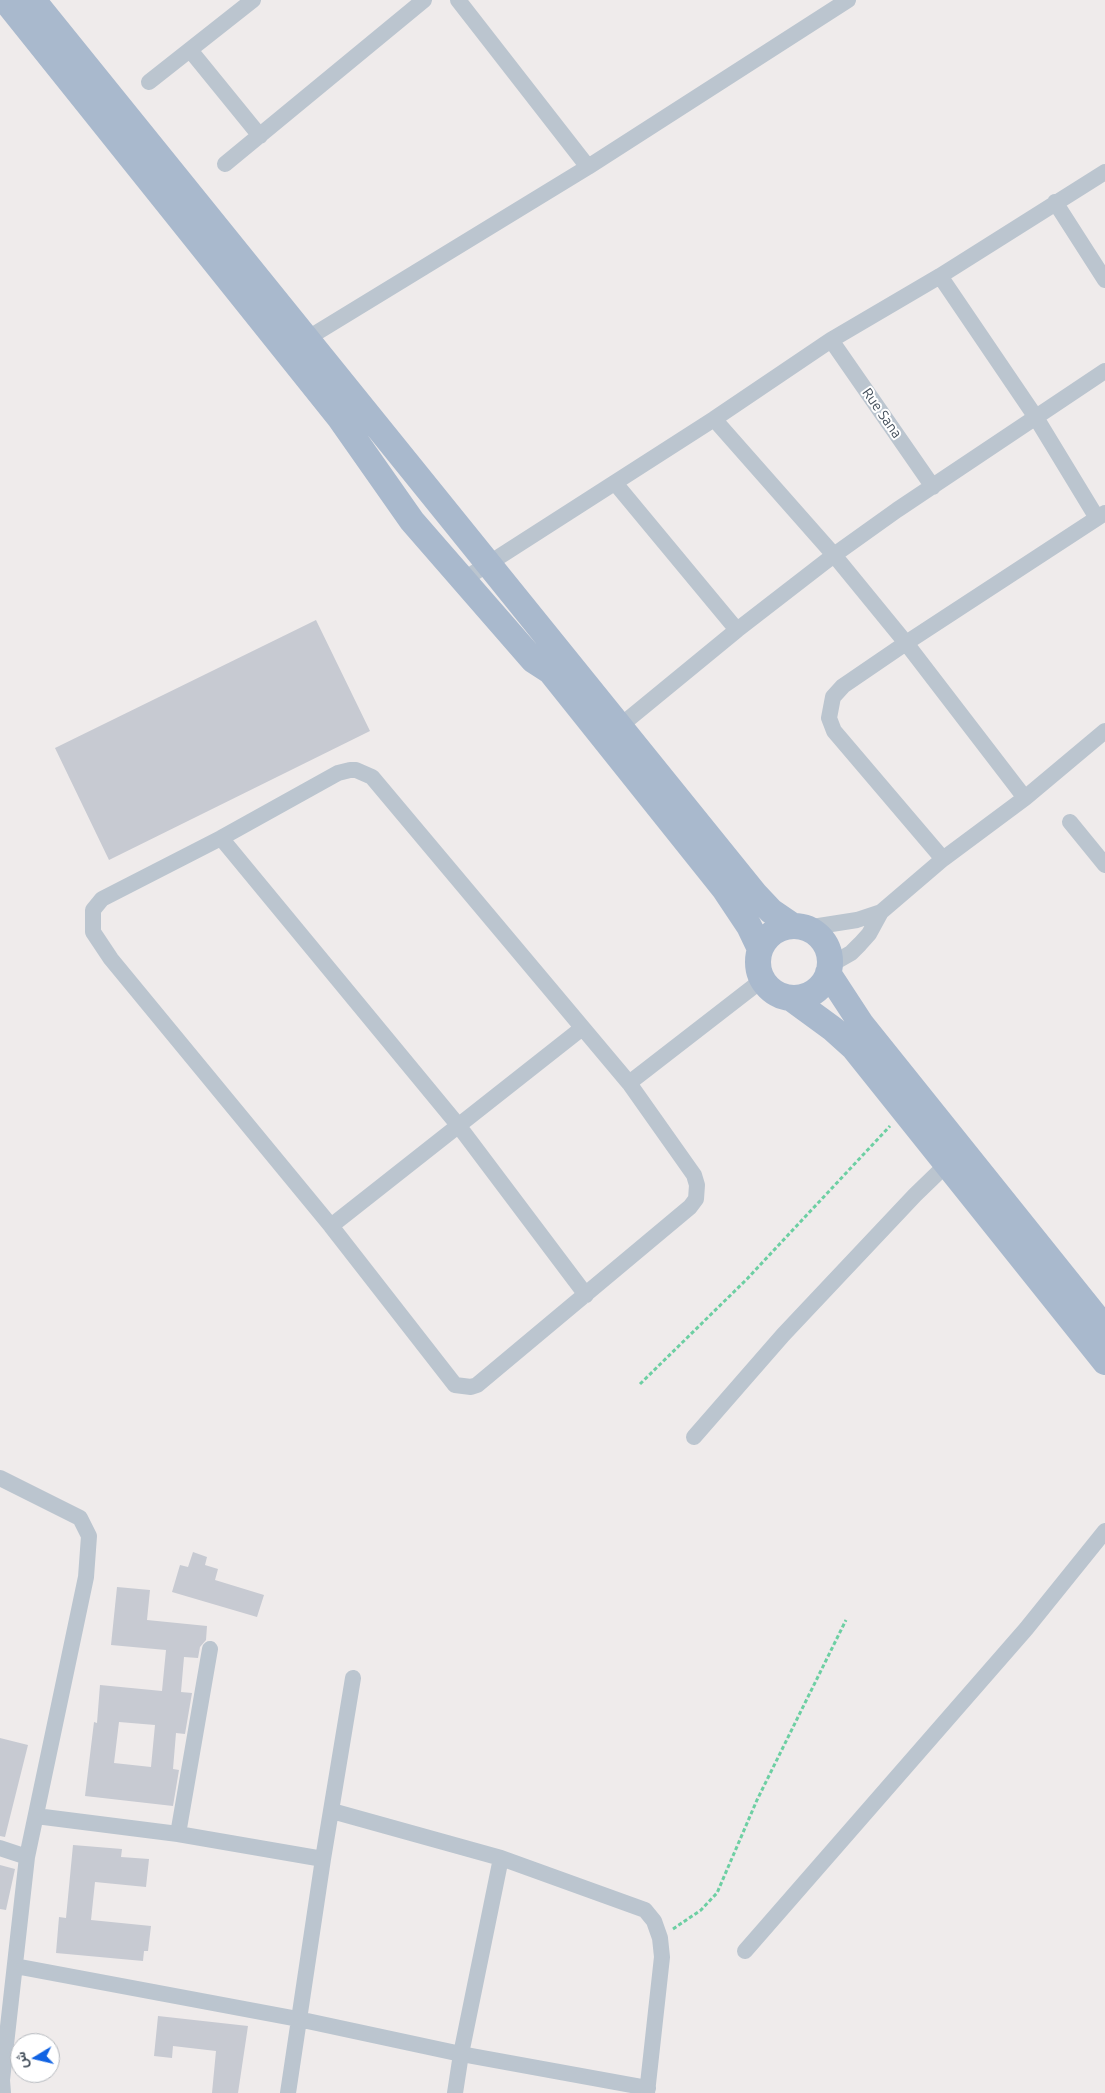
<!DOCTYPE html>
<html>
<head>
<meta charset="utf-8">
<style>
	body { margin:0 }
	#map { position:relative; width:1105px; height:2093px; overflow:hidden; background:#efebeb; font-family:Ubuntu,Vazirmatn,sans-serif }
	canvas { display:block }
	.north { position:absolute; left:10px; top:2033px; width:50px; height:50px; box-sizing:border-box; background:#fff; border:1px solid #b4b8bd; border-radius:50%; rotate:261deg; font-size:14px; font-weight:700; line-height:20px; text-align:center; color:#434e5a }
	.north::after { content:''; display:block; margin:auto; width:18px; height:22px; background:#1163e3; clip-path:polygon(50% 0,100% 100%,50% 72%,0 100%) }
</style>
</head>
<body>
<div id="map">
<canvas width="1105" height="2093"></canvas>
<div class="north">ش</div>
</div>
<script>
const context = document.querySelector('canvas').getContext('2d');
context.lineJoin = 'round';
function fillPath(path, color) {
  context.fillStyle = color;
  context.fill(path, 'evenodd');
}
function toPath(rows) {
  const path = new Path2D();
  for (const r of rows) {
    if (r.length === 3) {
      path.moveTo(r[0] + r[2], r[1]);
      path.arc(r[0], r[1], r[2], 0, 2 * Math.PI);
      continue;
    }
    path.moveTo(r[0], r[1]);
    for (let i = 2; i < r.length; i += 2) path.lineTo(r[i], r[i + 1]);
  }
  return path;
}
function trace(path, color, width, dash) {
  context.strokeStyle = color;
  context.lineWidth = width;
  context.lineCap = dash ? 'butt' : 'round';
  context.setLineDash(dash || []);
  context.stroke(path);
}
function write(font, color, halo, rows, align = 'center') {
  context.font = font + ' Ubuntu,sans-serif';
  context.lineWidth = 4;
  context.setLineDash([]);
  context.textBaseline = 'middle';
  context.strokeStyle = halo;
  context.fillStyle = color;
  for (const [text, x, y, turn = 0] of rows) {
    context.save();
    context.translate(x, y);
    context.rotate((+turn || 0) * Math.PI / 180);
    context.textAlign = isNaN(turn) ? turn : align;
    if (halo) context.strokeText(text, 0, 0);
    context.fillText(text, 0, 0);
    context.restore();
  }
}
const building = toPath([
	[316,620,370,731,109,860,55,748],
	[193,1552,207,1557,205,1565,218,1569,215,1580,264,1595,257,1617,172,1592,180,1565,188,1567],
	[117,1587,150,1590,147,1620,207,1626,206,1640,200,1647,198,1658,184,1657,181,1692,192,1693,185,1734,176,1733,173,1769,179,1770,173,1806,85,1796,94,1722,97,1723,100,1685,162,1691,166,1650,111,1645],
	[119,1722,155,1725,151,1767,114,1763],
	[0,1738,28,1745,5,1837,0,1836],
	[73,1845,122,1849,121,1857,149,1859,146,1887,95,1882,91,1920,151,1926,148,1951,144,1951,143,1961,56,1953,59,1917,66,1918],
	[0,1865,15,1869,6,1910,0,1909],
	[158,2016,248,2026,238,2093,212,2093,216,2051,173,2046,172,2058,154,2056]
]);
const path = toPath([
	[640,1384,747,1279,890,1126],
	[673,1929,701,1910,717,1893,757,1800,846,1620]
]);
const minor = toPath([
	[458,0,588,167],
	[190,50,260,136],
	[149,82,253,0],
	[225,164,424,0],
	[1055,202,1105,280],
	[940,276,1035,416,1097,518],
	[308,338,588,167,848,0],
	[831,340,933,487],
	[714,419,834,555,906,643,1025,798],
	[615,483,737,630],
	[463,580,714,419,831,340,940,276,1105,172],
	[620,726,737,630,834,555,897,510,1105,371],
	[350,770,356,770,372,777,629,1083,694,1175,697,1185,696,1199,690,1207,477,1385,471,1387,455,1385,331,1226,111,959,93,932,93,910,102,899,221,838,338,773,350,770],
	[1070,822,1105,865],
	[221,838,458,1125,586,1295],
	[943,859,834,731,829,718,833,697,843,686,906,643,1105,513],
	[806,928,857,920,881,912,943,859,1025,798,1105,731],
	[830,965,851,953,860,944,869,934,881,912],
	[629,1083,762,980],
	[331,1226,581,1029],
	[694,1437,783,1335,915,1195,946,1165],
	[0,1478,80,1518,89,1536,86,1577,27,1857,2,2080,3,2093],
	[332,1811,501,1858,645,1910,654,1921,660,1938,662,1957,647,2093],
	[36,1816,178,1834,323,1859],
	[178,1834,210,1649],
	[0,1848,27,1857],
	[745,1951,1026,1629,1105,1531],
	[15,1966,298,2019,461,2054,648,2088],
	[288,2093,323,1859,353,1678],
	[455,2093,461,2054,501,1858]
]);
const primary = toPath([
	[5,0,339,417,412,521,533,660,550,671,725,890,749,926,760,949],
	[33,0,755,894,771,911,793,926],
	[794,962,36],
	[828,973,862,1025,1105,1328],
	[792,999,833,1029,853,1047,1105,1362]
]);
const streetNames = [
	["Rue Sana",882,413,55]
];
fillPath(building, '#c7cad2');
trace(path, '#6dcfa3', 3, [4, 2.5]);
trace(minor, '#bbc5cf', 16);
trace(primary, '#a9b9cd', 26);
write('14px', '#434e5a', '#fff', streetNames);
</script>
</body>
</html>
